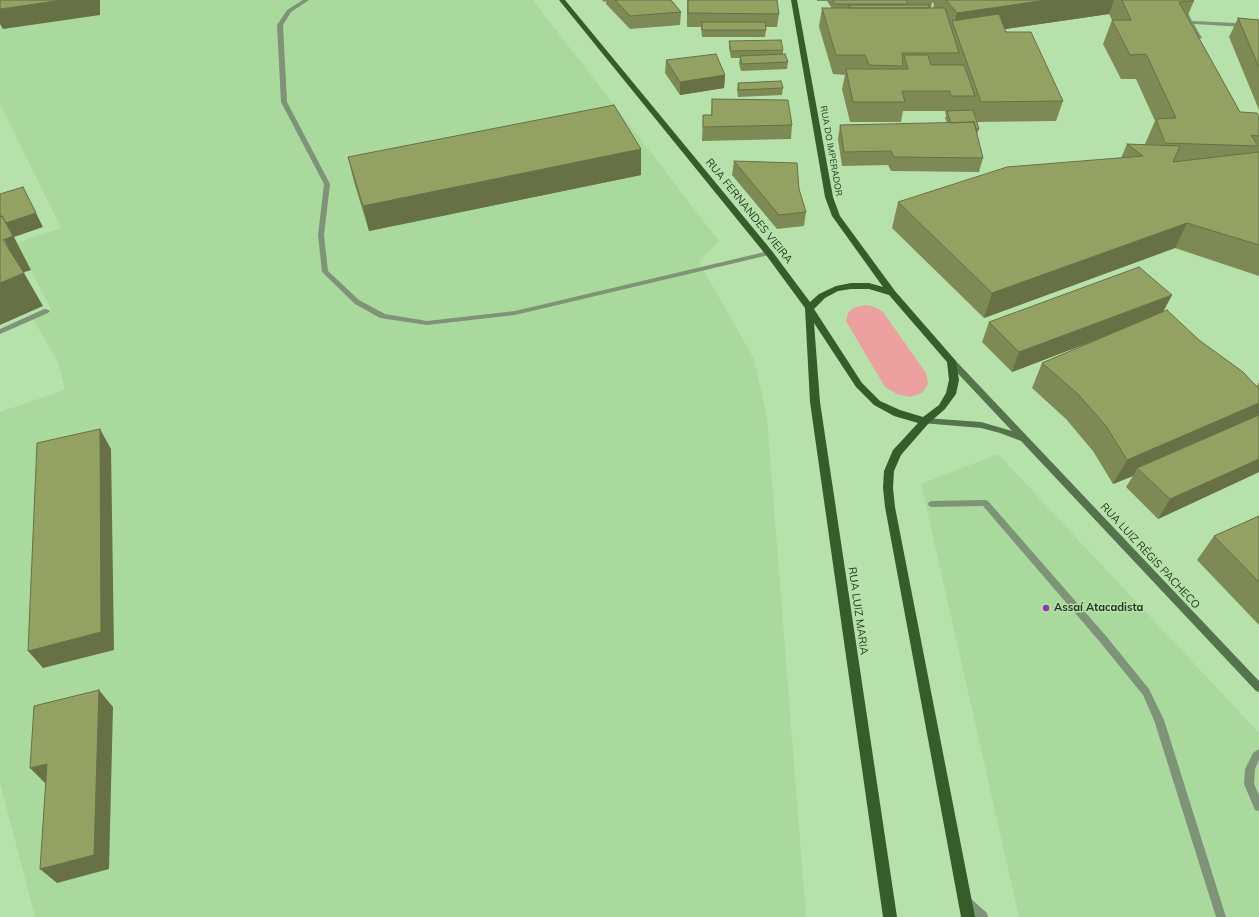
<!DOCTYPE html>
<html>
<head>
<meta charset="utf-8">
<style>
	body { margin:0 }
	canvas { display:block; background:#b7e1ab }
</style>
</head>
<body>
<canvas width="1259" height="917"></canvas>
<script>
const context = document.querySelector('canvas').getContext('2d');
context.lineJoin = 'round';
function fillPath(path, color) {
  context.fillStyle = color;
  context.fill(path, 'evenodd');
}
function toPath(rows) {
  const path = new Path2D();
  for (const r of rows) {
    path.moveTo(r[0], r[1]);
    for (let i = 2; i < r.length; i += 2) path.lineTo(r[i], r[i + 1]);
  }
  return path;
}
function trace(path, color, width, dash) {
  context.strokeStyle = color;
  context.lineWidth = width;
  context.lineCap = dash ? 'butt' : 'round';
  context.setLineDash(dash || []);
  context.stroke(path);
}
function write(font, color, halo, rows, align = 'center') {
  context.font = font + ' Mulish,sans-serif';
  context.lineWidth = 3;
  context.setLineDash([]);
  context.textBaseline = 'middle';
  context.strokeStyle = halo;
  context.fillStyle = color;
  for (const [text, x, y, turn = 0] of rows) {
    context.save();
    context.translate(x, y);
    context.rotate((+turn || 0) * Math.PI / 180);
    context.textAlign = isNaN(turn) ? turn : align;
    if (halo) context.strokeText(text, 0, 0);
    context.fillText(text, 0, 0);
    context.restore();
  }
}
const built = toPath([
	[0,0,533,0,719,241,699,262,754,359,767,418,806,917,35,917,0,783,0,412,65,390,58,362,33,319,52,311,17,243,61,228,0,104],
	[998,454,1259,733,1259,917,1019,917,921,484]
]);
const green = toPath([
	[866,305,875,307,883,312,926,373,928,384,922,393,910,397,897,394,885,387,846,321,848,313,853,308]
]);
const service = toPath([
	[303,0,309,0,291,12,283,25,287,102,330,184,324,235,328,271,359,300,385,314,427,321,515,311,769,251,772,253,769,255,515,315,427,325,380,318,355,304,322,272,318,235,324,184,281,102,277,25,287,10,303,0],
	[1176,0,1182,0,1192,21,1259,24,1259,28,1194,24,1202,38,1197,39,1176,0],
	[44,309,46,309,50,311,48,313,0,334,0,329,44,309],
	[985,500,988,501,1106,636,1149,689,1164,720,1226,917,1216,917,1154,720,1143,695,1100,642,983,506,932,507,929,506,928,504,929,502,932,501,985,500],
	[1259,749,1259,760,1255,769,1254,784,1259,795,1259,811,1255,810,1244,784,1245,769,1253,753,1259,749],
	[966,897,970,898,987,913,988,917,975,917,962,906,961,902,962,898,966,897]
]);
const secondary = toPath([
	[951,358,954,359,1259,681,1259,692,1256,691,1021,441,1000,433,981,428,922,423,921,421,925,418,981,422,1012,431,948,363,947,361,951,358]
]);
const primary = toPath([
	[559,0,565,0,772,251,810,302,819,294,836,286,851,283,869,283,883,287,832,216,825,197,791,0,797,0,833,197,840,216,895,291,956,361,959,380,956,394,945,409,928,424,901,455,894,471,893,488,895,507,975,917,961,917,885,507,883,488,884,471,893,450,918,423,894,416,874,405,856,387,814,323,820,402,897,917,883,917,810,402,805,308,766,255,559,0],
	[851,289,869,289,889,295,947,362,949,380,946,393,939,405,923,417,900,410,880,401,862,383,814,309,825,298,838,291,851,289]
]);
const wall = toPath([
	[602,0,671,0,681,12,680,25,630,29,606,4,606,1,604,2],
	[687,0,779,14,777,27,766,27,766,30,765,37,702,37,701,27,687,27],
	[817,0,1193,0,1194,1,1187,17,1240,112,1259,117,1259,276,1175,248,984,318,892,228,898,202,1121,158,1127,144,1145,145,1145,144,1155,121,1136,79,1121,79,1103,44,1112,20,1109,14,1005,29,1006,32,1063,101,1056,121,977,122,979,129,977,134,983,158,979,172,891,171,888,165,842,166,838,139,840,125,947,123,945,118,946,116,945,111,903,111,901,122,850,122,842,89,845,75,833,74,819,27,822,8,831,8,831,7,827,1,817,1],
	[932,2,934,4,933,8,931,8],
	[1238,18,1259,20,1259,110,1229,37],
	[729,41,783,50,783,54,788,62,787,69,741,71,739,63,740,58,731,58,729,48],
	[666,60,725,75,724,88,680,95,665,73],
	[738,83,783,88,782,95,738,97,737,90],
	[712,99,792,125,791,139,702,141,703,115,711,115],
	[641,149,641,175,369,231,354,182,348,157],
	[734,161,799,189,806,212,804,226,777,229,732,175],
	[1172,295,1163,312,1199,340,1257,386,1259,382,1259,472,1158,519,1126,487,1133,476,1113,484,1093,451,1066,419,1032,388,1042,363,1104,337,1012,372,982,342,989,322],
	[1259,516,1259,625,1197,560,1214,536]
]);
const shadedWall = toPath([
	[63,0,100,0,100,15,3,29,0,24,0,9],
	[1047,0,1114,0,1109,14,958,36,954,25,957,13],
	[725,75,724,88,680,95,680,82],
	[641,149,641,175,369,231,363,206],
	[23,187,43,227,14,237,31,270,22,273,4,240,0,225],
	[1187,223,1175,248,984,318,992,293],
	[24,273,43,306,0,325,0,283],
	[1172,295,1161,315,1012,372,1019,352],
	[1259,403,1259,413,1252,424,1137,468,1133,476,1113,484,1127,460],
	[100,429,111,449,114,650,43,668,28,651],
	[1259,459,1259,472,1158,519,1170,499],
	[99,690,113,707,109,869,57,883,40,869],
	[47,764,46,784,30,768]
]);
const building = toPath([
	[0,0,63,0,0,9,0,0],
	[615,0,671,0,681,12,630,16,615,0],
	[688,0,777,0,779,14,688,13,688,0],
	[833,0,906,0,908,4,834,4,833,0],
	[946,0,1047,0,957,13,946,0],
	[1122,0,1193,0,1194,1,1179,2,1240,112,1257,113,1259,117,1259,136,1251,135,1258,146,1165,143,1156,119,1176,118,1146,54,1130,55,1112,20,1131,20,1122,0],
	[849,5,929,5,929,8,849,8,849,5],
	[822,8,945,8,959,53,902,53,903,66,869,65,865,55,836,55,822,8],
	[999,14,1006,32,1031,32,1063,101,981,102,952,21,999,14],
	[1238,18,1259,20,1259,67,1238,18],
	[702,22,765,22,766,30,702,30,702,22],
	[781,40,783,50,731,51,729,41,781,40],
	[716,54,725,75,680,82,666,60,716,54],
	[785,54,788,62,742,64,740,56,785,54],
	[904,55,928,55,931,65,964,65,975,96,951,96,950,91,902,91,905,102,853,102,846,69,908,69,904,55],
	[781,81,783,88,739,90,738,83,781,81],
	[712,99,788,100,792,125,703,127,703,115,712,115,712,99],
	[614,105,641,149,363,206,348,157,614,105],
	[973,110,979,129,976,129,974,122,951,123,947,111,973,110],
	[974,122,983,158,894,157,891,151,844,152,840,125,974,122],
	[1127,144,1180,146,1173,162,1259,152,1259,245,1187,223,992,293,898,202,1007,167,1143,156,1127,144],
	[734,161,797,163,799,189,806,212,779,215,734,161],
	[23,187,36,213,6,223,2,216,0,217,0,194,23,187],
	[2,216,13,236,3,240,24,273,0,283,0,217,2,216],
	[1139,267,1172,295,1019,352,989,322,1139,267],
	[1167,310,1199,340,1243,372,1259,389,1259,403,1127,460,1106,426,1078,394,1042,363,1167,310],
	[1259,415,1259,459,1170,499,1137,468,1259,415],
	[100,429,101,632,28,651,37,443,100,429],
	[1259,516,1259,582,1214,536,1259,516],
	[99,690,94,855,40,869,47,764,30,768,34,706,99,690]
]);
const markers = [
	[1046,608,4,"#913aa7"]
];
const farStreetnames = [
	["RUA DO IMPERADOR",831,151,80]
];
const streetNames = [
	["RUA FERNANDES VIEIRA",749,211,51],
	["RUA LUIZ RÉGIS PACHECO",1150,556,47],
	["RUA LUIZ MARIA",858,611,82]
];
const poiNames = [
	["Assaí Atacadista",1054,608]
];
fillPath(built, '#aad99d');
fillPath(green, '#eca0a0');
fillPath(service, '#7e9378');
fillPath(secondary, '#55734c');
fillPath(primary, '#375c2c');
fillPath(wall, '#7e8a55');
fillPath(shadedWall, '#677145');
fillPath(building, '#93a163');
trace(building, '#677145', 1);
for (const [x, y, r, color] of markers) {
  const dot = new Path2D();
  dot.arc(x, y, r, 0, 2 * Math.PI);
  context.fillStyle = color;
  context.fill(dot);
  trace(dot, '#b7e1ab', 1.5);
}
write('9px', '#243520', '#b7e1ab', farStreetnames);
write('11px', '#243520', '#b7e1ab', streetNames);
write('bold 11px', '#243520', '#b7e1ab', poiNames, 'left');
</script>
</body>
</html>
